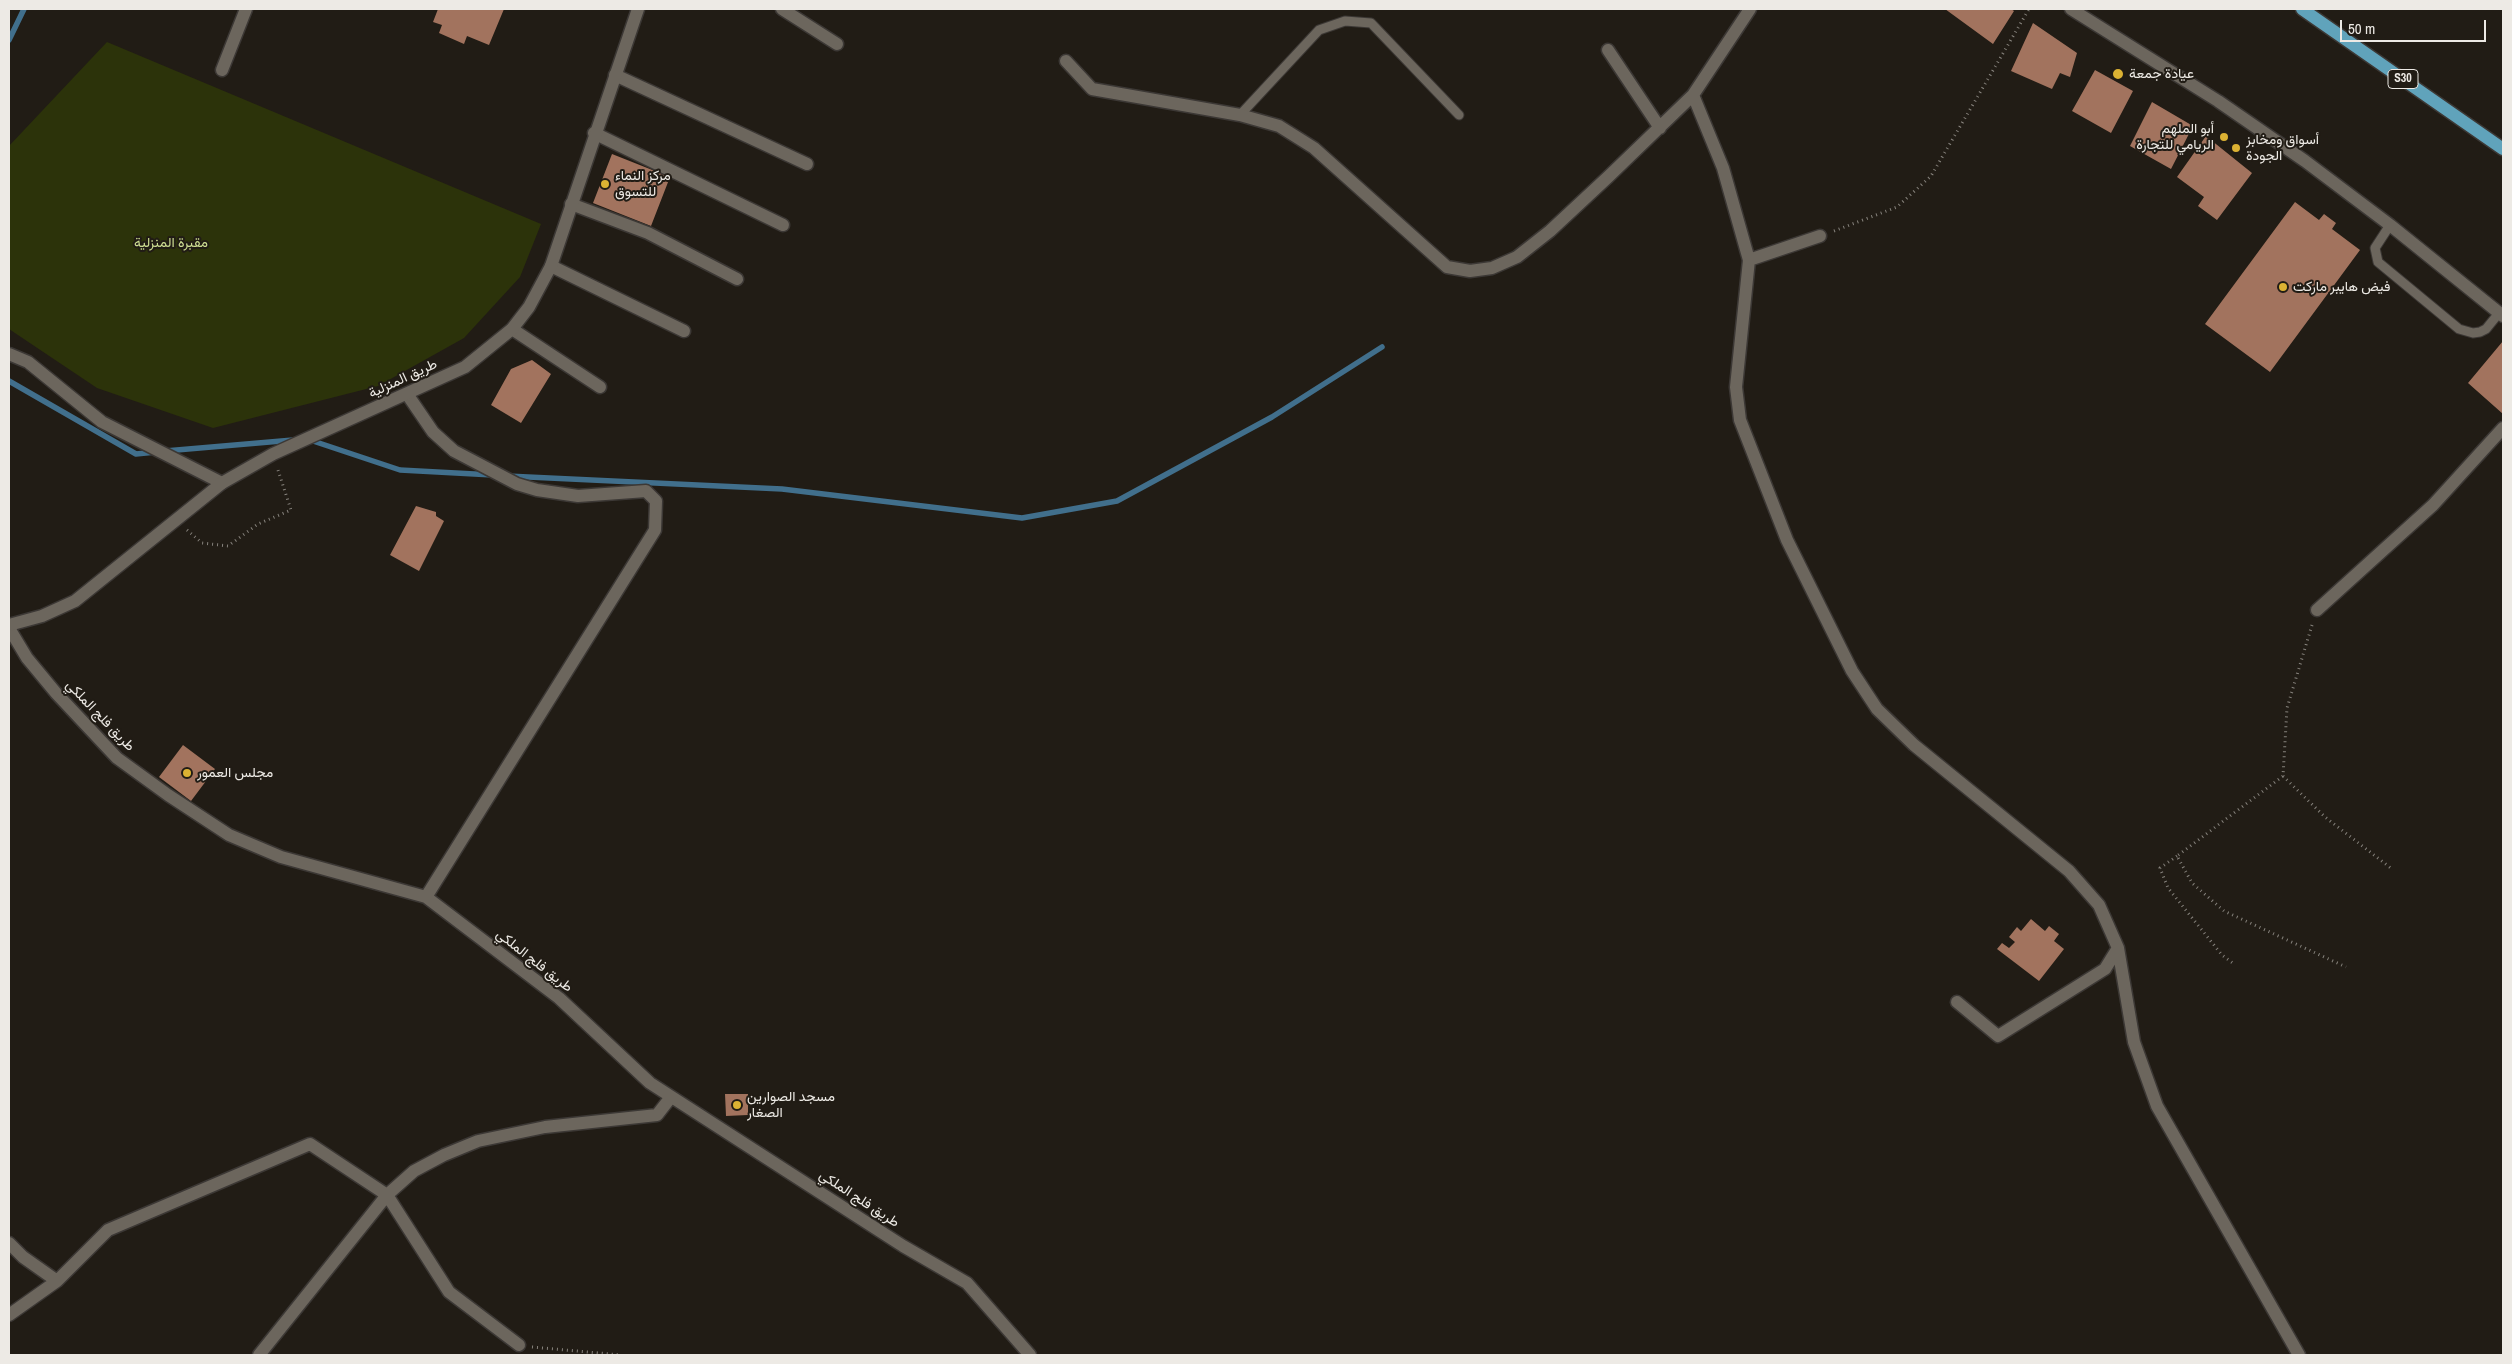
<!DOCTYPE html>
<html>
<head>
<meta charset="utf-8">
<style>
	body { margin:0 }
	#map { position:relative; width:2512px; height:1364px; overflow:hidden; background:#211c15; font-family:"Archivo Narrow",sans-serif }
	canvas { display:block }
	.frame { position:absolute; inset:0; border:10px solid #edeae5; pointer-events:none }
	.scale { position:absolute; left:2340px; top:20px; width:146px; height:22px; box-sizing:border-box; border:2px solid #edeae5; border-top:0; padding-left:6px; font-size:15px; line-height:18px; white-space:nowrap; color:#edeae5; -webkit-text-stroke:4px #211c15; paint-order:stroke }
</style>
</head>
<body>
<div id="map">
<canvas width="2512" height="1364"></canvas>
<div class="frame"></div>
<div class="scale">50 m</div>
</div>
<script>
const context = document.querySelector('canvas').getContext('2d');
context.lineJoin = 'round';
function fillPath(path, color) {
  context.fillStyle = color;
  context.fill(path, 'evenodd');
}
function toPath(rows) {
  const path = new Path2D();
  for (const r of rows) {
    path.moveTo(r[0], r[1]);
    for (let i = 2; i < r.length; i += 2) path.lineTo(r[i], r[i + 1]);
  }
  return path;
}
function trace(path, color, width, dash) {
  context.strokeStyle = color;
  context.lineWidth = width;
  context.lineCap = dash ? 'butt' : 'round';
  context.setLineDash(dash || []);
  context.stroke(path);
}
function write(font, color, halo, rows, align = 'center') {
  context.font = font + ' "Archivo Narrow",Vazirmatn,sans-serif';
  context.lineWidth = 4;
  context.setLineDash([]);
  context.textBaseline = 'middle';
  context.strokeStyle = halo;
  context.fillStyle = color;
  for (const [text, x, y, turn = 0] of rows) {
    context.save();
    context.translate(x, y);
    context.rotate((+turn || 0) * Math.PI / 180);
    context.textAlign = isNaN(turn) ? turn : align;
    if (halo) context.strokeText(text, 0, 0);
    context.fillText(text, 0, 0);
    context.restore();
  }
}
const green = toPath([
	[107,42,541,224,520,277,464,338,378,386,213,428,97,388,9,329,9,146]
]);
const stream = toPath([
	[9,40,24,9],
	[9,381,136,454,156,452],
	[310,440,400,470,493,475],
	[165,451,293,440],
	[507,476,782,489,1022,518,1117,501,1272,417,1382,347]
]);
const building = toPath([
	[438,9,504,9,489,45,467,36,464,44,439,33,442,25,433,22],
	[1945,9,2011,9,2014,11,1993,44],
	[2033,23,2077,53,2070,77,2060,73,2052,89,2011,71],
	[2095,70,2133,91,2111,133,2072,111],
	[2152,102,2193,126,2171,169,2130,146],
	[2206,136,2252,173,2217,220,2198,206,2204,197,2177,177],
	[612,154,670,177,651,226,593,203],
	[2295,202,2319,220,2324,214,2336,223,2332,229,2360,250,2270,372,2205,324],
	[2503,341,2503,414,2468,383],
	[532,360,551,374,521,423,491,405,511,369],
	[416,506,436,512,436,516,444,521,419,571,390,555],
	[183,745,215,769,191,801,159,777],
	[2031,919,2045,931,2049,926,2059,934,2054,941,2064,949,2039,981,1997,949,2002,943,2009,948,2015,942,2009,937,2017,927,2021,931],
	[725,1094,748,1094,748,1115,726,1116]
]);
const path = toPath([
	[1834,231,1897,207,1931,176,2029,9],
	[187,530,202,543,228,546,258,524,291,510,277,467],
	[2312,625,2287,708,2283,776,2177,856,2192,883,2224,911,2346,967],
	[2283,776,2325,817,2392,869],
	[2177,856,2160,868,2168,888,2222,955,2234,964],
	[532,1347,621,1355]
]);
const lane = toPath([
	[1240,115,1319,30,1345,21,1371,23,1459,115],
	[2390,225,2375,248,2378,262,2459,329,2473,333,2480,332,2486,329,2499,313]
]);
const street = toPath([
	[782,9,837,44],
	[1608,50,1660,128],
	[1066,61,1092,89,1240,115,1279,126,1314,148,1447,267,1470,271,1492,268,1517,257,1550,231,1608,177,1693,95,1750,9],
	[222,70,246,9],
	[615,75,807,164],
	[1693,95,1723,168,1749,260,1736,387,1740,420,1787,540,1852,671,1877,709,1914,745,2069,871,2099,905,2118,948,2134,1042,2157,1106,2299,1355],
	[594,133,783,225],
	[571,204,648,233,737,279],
	[1749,260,1820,236],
	[551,266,684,331],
	[512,329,600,387],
	[9,354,28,362,102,422,222,483],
	[407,394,433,432,454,451,517,484,537,490,578,496,646,491,656,501,655,530,426,897],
	[2317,610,2433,505,2503,428],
	[9,628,27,658,56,693,117,758,168,795,229,835,281,857,426,897,559,998,650,1083,903,1246,967,1283,1030,1355],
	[1957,1002,1998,1036,2105,969,2118,948],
	[9,1243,23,1257,57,1281],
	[9,1315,57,1281,108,1230,310,1144,387,1195,449,1292,519,1345],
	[259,1355,387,1195,414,1171,444,1155,478,1141,545,1127,657,1115,671,1097]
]);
const secondary = toPath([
	[2071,9,2218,101,2305,161,2390,225,2503,316],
	[9,625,42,616,75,601,222,483,273,454,465,367,512,329,529,307,551,266,638,9]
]);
const primary = toPath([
	[2302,9,2503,149]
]);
const markers = [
	[2118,74,6,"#dcb233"],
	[2224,137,5,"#dcb233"],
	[2236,148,5,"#dcb233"],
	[605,184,5,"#dcb233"],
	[2283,287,5,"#dcb233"],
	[187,773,5,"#dcb233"],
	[737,1105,5,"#dcb233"]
];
const shields = [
	[2403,79,30]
];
const shieldNames = [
	["S30",2403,79]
];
const poiNames = [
	["عيادة جمعة",2129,74],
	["أبو الملهم",2214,129,"right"],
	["الريامي للتجارة",2214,145,"right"],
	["أسواق ومخابز",2246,140],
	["الجودة",2246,156],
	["مركز النماء",615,176],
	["للتسوق",615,192],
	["فيض هايبر ماركت",2293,287],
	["مجلس العمور",197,773],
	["مسجد الصوارين",747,1097],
	["الصغار",747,1113]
];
const parkNames = [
	["مقبرة المنزلية",171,243]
];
const streetNames = [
	["طريق المنزلية",403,379,-25],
	["طريق فلج الملكي",100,716,46],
	["طريق فلج الملكي",534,961,38],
	["طريق فلج الملكي",859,1199,33]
];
fillPath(green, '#2c330a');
trace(stream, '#416f8c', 5.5);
fillPath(building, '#a2735e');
trace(lane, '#3c3835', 11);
trace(street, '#3c3835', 15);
trace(secondary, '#3c3835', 15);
trace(primary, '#3c3835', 15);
trace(path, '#87837d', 3, [1, 4]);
trace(lane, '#6c665d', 9);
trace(street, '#6c665d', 12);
trace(secondary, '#6c665d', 12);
trace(primary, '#60a3bb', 12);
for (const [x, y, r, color] of markers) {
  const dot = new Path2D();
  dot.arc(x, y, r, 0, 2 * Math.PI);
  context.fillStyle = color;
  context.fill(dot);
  trace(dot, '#211c15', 2);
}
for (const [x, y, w] of shields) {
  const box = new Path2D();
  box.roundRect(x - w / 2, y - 9.5, w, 19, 4);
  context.fillStyle = '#211c15';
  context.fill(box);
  trace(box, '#edeae5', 1);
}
write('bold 12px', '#edeae5', null, shieldNames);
write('14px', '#edeae5', '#211c15', poiNames, 'left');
write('14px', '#ccdc91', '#211c15', parkNames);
write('14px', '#edeae5', '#211c15', streetNames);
</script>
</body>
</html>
